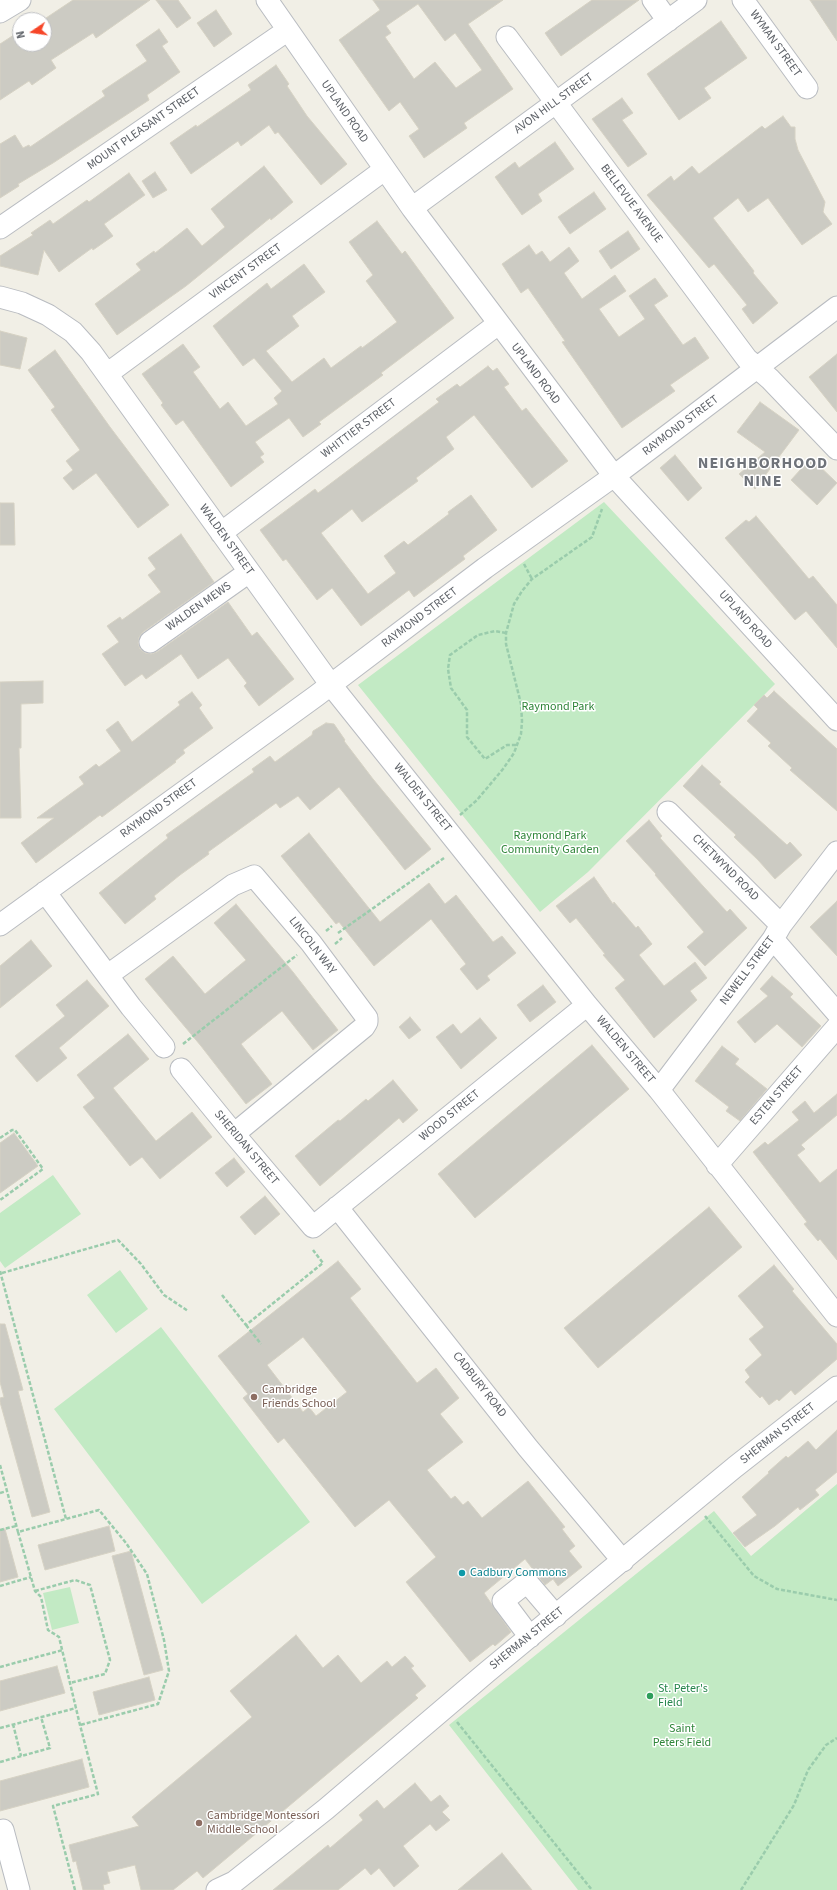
<!DOCTYPE html>
<html>
<head>
<meta charset="utf-8">
<style>
	body { margin:0 }
	#map { position:relative; width:837px; height:1890px; overflow:hidden; background:#f1efe6; font-family:"Source Sans 3",sans-serif }
	canvas { display:block }
	.north { position:absolute; left:12px; top:12px; width:40px; height:40px; box-sizing:border-box; background:#fff; border:1px solid #bfc0c3; border-radius:50%; rotate:257deg; font-size:11px; font-weight:700; line-height:16px; text-align:center; color:#5e6268 }
	.north::after { content:''; display:block; margin:auto; width:14px; height:18px; background:#f64628; clip-path:polygon(50% 0,100% 100%,50% 72%,0 100%) }
</style>
</head>
<body>
<div id="map">
<canvas width="837" height="1890"></canvas>
<div class="north">N</div>
</div>
<script>
const context = document.querySelector('canvas').getContext('2d');
context.lineJoin = 'round';
function fillPath(path, color) {
  context.fillStyle = color;
  context.fill(path, 'evenodd');
}
function toPath(rows) {
  const path = new Path2D();
  for (const r of rows) {
    path.moveTo(r[0], r[1]);
    for (let i = 2; i < r.length; i += 2) path.lineTo(r[i], r[i + 1]);
  }
  return path;
}
function trace(path, color, width, dash) {
  context.strokeStyle = color;
  context.lineWidth = width;
  context.lineCap = dash ? 'butt' : 'round';
  context.setLineDash(dash || []);
  context.stroke(path);
}
function write(font, color, halo, rows, align = 'center') {
  context.font = font + ' "Source Sans 3",sans-serif';
  context.lineWidth = 3;
  context.setLineDash([]);
  context.textBaseline = 'middle';
  context.strokeStyle = halo;
  context.fillStyle = color;
  for (const [text, x, y, turn = 0] of rows) {
    context.save();
    context.translate(x, y);
    context.rotate((+turn || 0) * Math.PI / 180);
    context.textAlign = isNaN(turn) ? turn : align;
    if (halo) context.strokeText(text, 0, 0);
    context.fillText(text, 0, 0);
    context.restore();
  }
}
const green = toPath([
	[604,502,775,684,588,872,540,912,358,685],
	[53,1175,81,1214,5,1268,0,1261,0,1213],
	[120,1270,148,1309,116,1333,87,1295],
	[161,1327,310,1522,202,1604,54,1409],
	[837,1484,837,1890,578,1890,449,1725,714,1511,751,1556],
	[70,1587,79,1623,52,1630,43,1593]
]);
const building = toPath([
	[73,0,150,0,96,38,93,33,51,60,56,68,32,85,29,81,0,100,0,44,20,31,20,44,44,44,43,20,73,0],
	[156,0,178,0,191,18,177,28,156,0],
	[373,0,503,0,468,24,513,89,464,123,467,128,424,158,409,136,419,129,400,102,389,111,339,40,380,10,373,0],
	[418,4,445,41,455,33,482,70,456,88,435,62,414,79,385,37,391,33,386,26,418,4],
	[592,0,639,0,561,56,545,33,592,0],
	[810,0,837,0,837,41,810,0],
	[216,10,232,34,214,47,197,23,216,10],
	[721,21,747,58,704,88,711,98,679,120,647,74,721,21],
	[159,29,168,42,162,46,180,72,147,95,149,100,53,163,18,184,19,186,0,198,0,144,15,135,23,148,29,145,30,147,105,96,102,91,147,61,136,45,159,29],
	[276,65,289,84,287,86,307,116,347,164,321,185,278,132,275,134,269,125,241,146,238,141,191,174,170,143,196,125,197,127,251,90,248,85,276,65],
	[622,98,633,113,622,120,647,154,628,167,592,119,622,98],
	[783,116,791,127,795,127,795,139,798,150,825,202,823,212,832,224,802,245,768,198,748,212,738,198,713,218,754,271,753,273,778,303,753,324,742,309,747,305,714,264,709,268,647,195,671,176,674,181,692,166,699,174,762,126,765,129,783,116],
	[555,142,574,169,538,194,542,201,522,215,495,177,515,162,519,168,555,142],
	[264,166,293,202,271,220,270,218,186,286,117,335,95,304,141,270,136,264,154,251,155,253,187,228,202,246,225,227,211,209,264,166],
	[155,172,167,190,153,198,142,181,155,172],
	[129,173,145,195,104,224,113,236,93,250,92,248,59,272,44,250,38,275,0,266,0,256,33,235,31,233,50,220,53,224,87,200,89,202,129,173],
	[594,192,606,209,570,234,558,217,594,192],
	[377,221,402,254,405,251,454,318,381,373,383,375,319,422,321,424,303,437,289,418,255,442,264,454,260,457,264,462,231,487,183,420,176,425,161,405,163,403,142,374,183,344,200,367,193,372,220,409,228,402,246,426,278,404,274,398,282,391,254,358,243,366,213,326,267,283,271,289,304,264,325,292,292,316,299,326,266,351,292,382,324,358,331,368,361,346,362,348,397,322,366,281,373,275,349,242,377,221],
	[628,231,640,249,611,269,599,251,628,231],
	[529,245,536,255,542,251,550,262,569,247,579,261,564,273,582,299,615,275,626,291,599,309,619,337,645,319,629,296,655,278,668,296,654,305,683,345,695,337,709,358,670,385,675,391,622,428,562,342,565,341,528,288,521,293,502,264,529,245],
	[0,331,27,338,20,369,0,365,0,331],
	[55,350,110,427,169,505,138,528,96,473,73,490,63,478,73,470,66,461,80,450,51,410,55,407,28,370,55,350],
	[837,354,837,412,809,377,837,354],
	[488,366,493,371,497,368,509,384,504,387,522,411,526,408,568,461,532,488,474,415,446,437,454,449,416,478,418,481,362,522,352,509,321,533,368,594,396,573,384,556,404,541,408,545,449,514,448,512,471,495,497,530,463,556,465,559,414,597,409,590,361,626,332,588,317,600,286,559,283,561,260,530,315,489,318,493,439,402,436,399,457,384,460,387,488,366],
	[760,402,799,430,755,489,739,474,765,452,737,432,760,402],
	[675,455,702,488,688,501,660,468,675,455],
	[811,458,837,483,817,505,791,480,811,458],
	[0,503,14,503,15,545,0,545,0,503],
	[756,516,809,579,813,576,837,605,837,648,806,611,795,620,725,538,746,520,749,522,756,516],
	[181,534,214,582,143,632,139,637,138,643,140,649,145,653,151,654,157,652,228,602,252,636,257,632,294,679,259,706,244,686,247,683,228,658,198,679,181,654,146,679,142,674,125,686,102,654,119,642,107,626,120,617,122,620,161,592,148,575,156,569,148,558,181,534],
	[43,681,43,703,21,704,21,748,19,748,21,818,0,818,0,682,43,681],
	[774,691,837,749,837,811,790,770,792,768,768,746,771,743,747,721,758,709,754,705,764,695,767,698,774,691],
	[192,692,202,705,199,708,213,728,183,750,185,753,175,761,176,762,102,817,100,815,36,863,21,843,54,818,37,818,84,784,79,777,96,764,99,767,121,751,106,730,118,721,132,742,180,705,178,702,192,692],
	[326,723,334,724,345,740,344,741,373,779,431,849,405,870,339,787,310,810,298,796,280,808,276,803,208,852,209,854,180,875,154,896,156,899,125,924,99,893,168,838,166,835,254,772,252,769,270,756,275,762,312,735,313,731,326,723],
	[702,765,721,782,719,784,787,845,790,842,802,855,775,879,758,860,734,837,736,835,683,786,702,765],
	[649,820,662,836,660,838,703,886,727,912,730,909,747,928,705,966,687,947,704,932,655,875,656,874,626,841,649,820],
	[309,833,380,922,429,883,445,904,456,895,493,942,502,936,516,953,487,976,490,980,477,990,460,969,466,964,431,919,374,966,339,922,336,924,281,856,309,833],
	[594,877,613,904,614,902,636,928,638,926,652,944,639,955,664,986,695,962,707,978,690,991,697,1000,654,1038,615,988,625,980,603,955,605,954,576,918,570,923,556,906,594,877],
	[837,901,837,956,810,927,837,901],
	[236,904,293,972,338,1030,313,1050,282,1011,241,1044,272,1084,246,1104,201,1046,145,979,173,956,205,994,246,960,214,923,236,904],
	[31,940,52,966,0,1008,0,966,31,940],
	[772,976,793,994,790,997,821,1026,802,1047,777,1024,755,1043,737,1022,768,996,760,989,772,976],
	[87,980,109,1006,59,1048,67,1058,37,1082,15,1056,65,1016,56,1005,87,980],
	[543,985,556,1002,530,1022,517,1005,543,985],
	[410,1017,421,1030,409,1039,399,1027,410,1017],
	[480,1018,497,1038,461,1069,436,1037,453,1024,461,1034,480,1018],
	[128,1034,149,1059,113,1088,156,1141,192,1112,212,1137,160,1179,142,1157,130,1166,83,1107,95,1098,77,1075,128,1034],
	[592,1045,629,1089,475,1218,438,1174,592,1045],
	[722,1046,739,1059,735,1064,767,1089,740,1121,726,1111,729,1107,695,1081,722,1046],
	[393,1080,418,1110,403,1123,399,1118,320,1186,295,1156,338,1120,340,1121,366,1099,368,1101,393,1080],
	[837,1094,837,1115,801,1145,805,1149,797,1155,820,1183,837,1169,837,1260,820,1239,818,1241,804,1224,807,1222,753,1152,765,1142,768,1145,799,1120,792,1112,805,1101,814,1113,837,1094],
	[14,1133,38,1166,0,1193,0,1143,14,1133],
	[234,1158,245,1172,227,1187,215,1173,234,1158],
	[265,1196,280,1214,255,1235,240,1217,265,1196],
	[709,1207,742,1247,598,1368,564,1328,709,1207],
	[338,1261,361,1289,350,1298,417,1383,436,1368,459,1398,440,1414,463,1442,427,1470,451,1499,455,1496,463,1505,468,1501,482,1518,528,1481,565,1527,562,1529,575,1546,569,1551,582,1567,558,1586,553,1579,545,1585,525,1559,484,1593,511,1632,495,1646,493,1644,470,1662,406,1582,436,1557,389,1500,355,1527,284,1438,278,1443,243,1398,248,1394,218,1356,338,1261],
	[303,1337,347,1392,316,1416,309,1407,303,1412,267,1365,303,1337],
	[774,1265,794,1289,792,1291,837,1344,837,1359,795,1395,791,1390,779,1401,777,1399,769,1405,762,1396,760,1398,745,1382,750,1377,745,1370,762,1355,749,1339,764,1327,738,1296,774,1265],
	[0,1324,5,1324,23,1390,18,1391,50,1512,32,1517,0,1402,0,1398,4,1397,0,1382,0,1324],
	[837,1430,837,1472,815,1490,819,1495,800,1510,798,1507,775,1526,745,1547,733,1533,757,1515,742,1497,769,1473,768,1472,786,1456,788,1458,808,1441,816,1450,837,1430],
	[109,1526,115,1551,45,1570,38,1545,109,1526],
	[5,1529,18,1577,0,1582,0,1530,5,1529],
	[131,1551,163,1670,144,1675,112,1556,131,1551],
	[296,1635,323,1668,338,1655,361,1683,387,1661,392,1667,405,1656,414,1666,411,1668,426,1686,415,1695,418,1698,203,1878,197,1871,173,1890,141,1890,135,1865,107,1872,110,1883,103,1885,104,1890,83,1890,76,1861,73,1862,69,1845,139,1826,132,1817,252,1717,230,1691,296,1635],
	[57,1666,65,1693,0,1711,0,1681,57,1666],
	[149,1677,155,1700,99,1715,93,1692,149,1677],
	[82,1759,89,1787,0,1811,0,1781,82,1759],
	[415,1783,431,1802,440,1795,449,1806,442,1812,450,1820,436,1831,430,1824,403,1846,419,1866,394,1887,379,1868,371,1875,365,1868,338,1890,273,1890,328,1845,330,1848,363,1820,359,1815,377,1800,384,1809,415,1783],
	[502,1853,532,1890,458,1890,502,1853]
]);
const path = toPath([
	[524,564,532,579],
	[506,633,495,631,478,635,450,655,448,669,451,688,467,710,467,737,485,759,507,745,517,745],
	[460,815,477,800,503,769,514,753,521,734,522,721,521,704,506,644,506,633,514,604,522,591,532,579,592,537,602,509],
	[326,931,332,926],
	[338,933,444,858],
	[335,944,342,938],
	[183,1044,297,955],
	[0,1138,12,1130,15,1130,43,1169,0,1200],
	[0,1271,66,1519],
	[2,1273,118,1240,141,1264,164,1295,188,1311],
	[222,1295,246,1325,323,1263,313,1250],
	[246,1325,261,1344],
	[0,1465,18,1532],
	[0,1493,7,1491],
	[705,1516,754,1576,777,1589,837,1600],
	[0,1530,16,1526],
	[0,1586,31,1577],
	[35,1591,75,1580,90,1585,110,1660,105,1674,70,1683],
	[0,1667,63,1650],
	[457,1722,592,1890],
	[13,1724,21,1756],
	[0,1728,76,1708],
	[0,1762,50,1748,41,1717],
	[75,1890,53,1806,98,1794,80,1725,59,1637,48,1630,41,1597,35,1591,18,1532,99,1510,126,1543,147,1574,164,1640,169,1671,158,1704,80,1725],
	[741,1890,794,1805,808,1770,826,1745,837,1738]
]);
const minor = toPath([
	[267,0,412,208,614,476,837,720],
	[653,0,668,21],
	[743,0,807,88],
	[0,12,20,0],
	[507,37,747,359,770,379,837,449],
	[412,208,696,0],
	[0,228,288,30],
	[0,297,22,303,48,315,73,332,91,352,331,685,587,1005,659,1090,837,1316],
	[107,374,384,170],
	[221,533,498,324],
	[150,642,249,572],
	[668,812,781,925],
	[45,892,131,1007,164,1047],
	[0,925,316,696,485,568,614,476,837,307],
	[773,939,837,1013],
	[108,975,233,885,254,876,311,943,367,1018,367,1022,364,1027,234,1134],
	[181,1069,234,1134,313,1227,587,1005],
	[659,1090,773,939,781,925,837,852],
	[717,1165,837,1027],
	[337,1207,528,1448,623,1561],
	[530,1637,503,1601,527,1582,556,1616],
	[0,1831,3,1830,19,1890],
	[217,1890,234,1882,326,1809,487,1672,735,1467,837,1387]
]);
const markers = [
	[254,1397,4,"#8d6e63"],
	[462,1573,4,"#0f9aa8"],
	[650,1696,4,"#2e9e5b"],
	[199,1823,4,"#8d6e63"]
];
const streetNames = [
	["WYMAN STREET",775,44,54],
	["AVON HILL STREET",554,104,-36],
	["UPLAND ROAD",344,112,55],
	["MOUNT PLEASANT STREET",144,129,-35],
	["BELLEVUE AVENUE",631,204,53],
	["VINCENT STREET",246,272,-36],
	["UPLAND ROAD",535,374,53],
	["RAYMOND STREET",681,426,-37],
	["WHITTIER STREET",359,429,-37],
	["WALDEN STREET",226,540,54],
	["WALDEN MEWS",199,607,-35],
	["RAYMOND STREET",420,618,-37],
	["UPLAND ROAD",745,620,48],
	["WALDEN STREET",422,798,51],
	["RAYMOND STREET",159,809,-36],
	["CHETWYND ROAD",725,868,45],
	["LINCOLN WAY",312,946,52],
	["NEWELL STREET",748,971,-53],
	["WALDEN STREET",625,1050,50],
	["ESTEN STREET",777,1096,-49],
	["WOOD STREET",450,1116,-39],
	["SHERIDAN STREET",246,1148,50],
	["CADBURY ROAD",479,1385,52],
	["SHERMAN STREET",778,1434,-38],
	["SHERMAN STREET",527,1639,-39]
];
const parkNames = [
	["Raymond Park",558,707],
	["Raymond Park",550,836],
	["Community Garden",550,850],
	["Saint",682,1729],
	["Peters Field",682,1743]
];
const educationNames = [
	["Cambridge",262,1390],
	["Friends School",262,1404],
	["Cambridge Montessori",207,1816],
	["Middle School",207,1830]
];
const cultureNames = [
	["Cadbury Commons",470,1573]
];
const leisureNames = [
	["St. Peter's",658,1689],
	["Field",658,1703]
];
const districtNames = [
	["NEIGHBORHOOD",763,464],
	["NINE",763,482]
];
fillPath(green, '#c2eac4');
fillPath(building, '#cccbc3');
trace(building, '#d6d2c4', 1);
trace(minor, '#b9bcc1', 23);
trace(path, '#9accac', 2.5, [4, 2]);
trace(minor, '#fff', 21);
for (const [x, y, r, color] of markers) {
  const dot = new Path2D();
  dot.arc(x, y, r, 0, 2 * Math.PI);
  context.fillStyle = color;
  context.fill(dot);
  trace(dot, '#fff', 1.5);
}
write('12px', '#5e6268', '#fff', streetNames);
write('12px', '#2f8539', '#fff', parkNames);
write('12px', '#785e54', '#fff', educationNames, 'left');
write('12px', '#0d838f', '#fff', cultureNames, 'left');
write('12px', '#27864d', '#fff', leisureNames, 'left');
context.letterSpacing = '1px';
write('bold 16px', '#6f737a', '#fff', districtNames);
context.letterSpacing = '0px';
</script>
</body>
</html>
